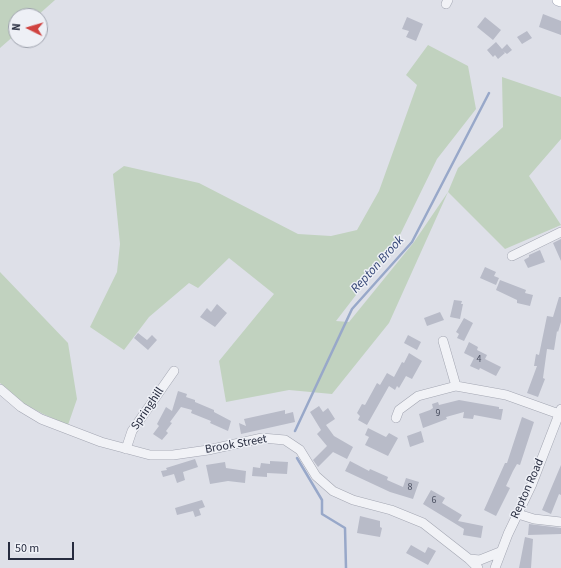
<!DOCTYPE html>
<html>
<head>
<meta charset="utf-8">
<style>
	body { margin:0 }
	#map { position:relative; width:561px; height:568px; overflow:hidden; background:#dee0e8; font-family:"Source Sans 3",sans-serif }
	canvas { display:block }
	.north { position:absolute; left:8px; top:8px; width:40px; height:40px; box-sizing:border-box; background:#eef0f6; border:1px solid #9ea2ad; border-radius:50%; rotate:275deg; font-size:11px; font-weight:700; line-height:16px; text-align:center; color:#272c3f }
	.north::after { content:''; display:block; margin:auto; width:14px; height:18px; background:#d04340; clip-path:polygon(50% 0,100% 100%,50% 72%,0 100%) }
	.scale { position:absolute; left:8px; top:542px; width:66px; height:18px; box-sizing:border-box; border:2px solid #272c3f; border-top:0; padding-left:5px; font-size:12px; line-height:14px; white-space:nowrap; color:#272c3f; -webkit-text-stroke:3px #eef0f6; paint-order:stroke }
</style>
</head>
<body>
<div id="map">
<canvas width="561" height="568"></canvas>
<div class="north">N</div>
<div class="scale">50 m</div>
</div>
<script>
const context = document.querySelector('canvas').getContext('2d');
context.lineJoin = 'round';
function fillPath(path, color) {
  context.fillStyle = color;
  context.fill(path, 'evenodd');
}
function toPath(rows) {
  const path = new Path2D();
  for (const r of rows) {
    path.moveTo(r[0], r[1]);
    for (let i = 2; i < r.length; i += 2) path.lineTo(r[i], r[i + 1]);
  }
  return path;
}
function trace(path, color, width, dash) {
  context.strokeStyle = color;
  context.lineWidth = width;
  context.lineCap = dash ? 'butt' : 'round';
  context.setLineDash(dash || []);
  context.stroke(path);
}
function write(font, color, halo, rows, align = 'center') {
  context.font = font + ' "Source Sans 3",sans-serif';
  context.lineWidth = 3;
  context.setLineDash([]);
  context.textBaseline = 'middle';
  context.strokeStyle = halo;
  context.fillStyle = color;
  for (const [text, x, y, turn = 0] of rows) {
    context.save();
    context.translate(x, y);
    context.rotate((+turn || 0) * Math.PI / 180);
    context.textAlign = isNaN(turn) ? turn : align;
    if (halo) context.strokeText(text, 0, 0);
    context.fillText(text, 0, 0);
    context.restore();
  }
}
const green = toPath([
	[0,0,55,0,37,16,16,16,16,34,0,48],
	[428,45,468,66,476,109,437,159,396,243,336,321,349,322,414,242,448,192,458,168,503,127,502,77,561,97,561,139,529,176,561,225,505,249,448,192,389,323,332,394,289,390,226,402,219,361,274,294,229,258,198,288,189,283,149,317,124,350,90,327,117,272,120,244,113,174,124,166,199,183,298,234,331,236,357,230,379,191,417,85,406,75],
	[0,272,68,343,77,399,68,425,43,414,21,402,0,383]
]);
const stream = toPath([
	[295,431,352,309,412,242,489,93],
	[297,458,322,500,322,514,345,528,346,568]
]);
const building = toPath([
	[543,14,561,21,561,35,539,27],
	[407,17,423,24,416,41,406,37,409,31,402,29],
	[485,17,501,30,493,40,477,27],
	[527,31,532,38,522,44,517,37],
	[496,42,502,49,507,44,512,50,507,54,503,51,505,53,498,59,495,55,493,57,487,50],
	[561,239,561,261,553,243],
	[540,250,545,262,528,268,524,260,529,257,529,255],
	[485,267,496,272,494,276,499,278,496,285,480,278],
	[500,280,526,290,525,293,533,295,530,306,517,303,517,300,496,290],
	[559,297,561,297,561,322,558,332,557,331,554,350,547,349,543,378,545,379,538,397,527,393,537,366,534,366,536,354,539,355,547,316,553,317],
	[454,300,462,301,461,304,463,304,460,319,450,317],
	[217,304,227,313,215,327,200,317,207,308,211,312],
	[440,312,444,320,427,326,424,318],
	[464,318,473,323,464,341,457,338,459,334,456,332],
	[138,333,147,340,152,335,157,340,148,350,134,338],
	[408,335,421,342,417,350,404,343],
	[469,342,478,347,477,350,487,355,485,359,501,367,496,376,480,368,479,370,470,366,474,358,464,353],
	[409,353,422,361,412,379,406,376,399,388,397,386,395,390,389,386,367,425,358,420,360,416,357,413,362,404,365,405,377,383,380,385,387,373,394,377,402,362,404,363],
	[178,391,187,394,186,397,195,400,195,402,214,410,214,412,231,421,228,431,210,423,211,421,191,413,192,410,181,407,170,422,172,423,166,431,168,433,162,440,153,434,159,426,157,424,166,407,172,411],
	[459,400,499,407,499,409,503,409,501,420,474,415,473,419,463,418,464,412,446,417,447,419,423,428,419,414,430,410,433,408,432,404,438,402,439,405],
	[319,406,323,412,328,408,335,419,326,425,334,436,353,447,347,459,333,452,318,467,313,460,327,446,317,434,321,430,310,412],
	[285,410,285,414,293,412,295,422,241,434,239,423,246,426,244,419],
	[522,417,534,422,520,465,517,464,513,471,506,486,510,488,496,516,484,510,505,463,507,463],
	[368,428,386,437,389,433,398,438,388,456,365,445,369,437,365,435],
	[421,431,424,442,410,447,407,436],
	[195,459,198,467,183,472,185,480,177,483,174,474,163,477,161,471,167,470,166,468],
	[270,461,288,462,287,474,267,473,267,477,252,476,253,467,260,468,261,463,270,464],
	[350,461,369,471,370,469,388,477,387,480,403,487,406,478,419,482,413,499,390,492,345,471],
	[225,462,226,468,246,471,245,483,228,481,210,484,206,465],
	[561,465,561,495,559,494,551,514,542,510],
	[431,490,445,498,442,503,462,515,458,521,483,526,481,538,463,535,464,529,423,504],
	[202,500,205,507,199,509,201,515,195,517,193,511,177,515,175,508],
	[360,516,380,521,380,527,382,528,380,537,357,533],
	[529,524,561,528,561,534,528,535],
	[525,537,533,539,531,568,519,568],
	[411,545,425,553,428,547,436,551,428,565,406,553]
]);
const minor = toPath([
	[446,4,448,0],
	[512,256,561,232],
	[443,341,456,386],
	[0,389,21,407,41,419,101,442,150,455,173,455,208,450,262,438,285,440,300,450,316,476,333,491,353,500,391,510,423,523,469,559,478,568],
	[396,418,399,410,418,396,456,386,506,395,559,414],
	[126,449,132,431,174,371],
	[518,514,534,519,561,522],
	[469,559,480,560,500,552],
	[495,568,508,534,532,484,561,409]
]);
const major = toPath([
	[558,0,561,1]
]);
const numberNames = [
	["4",479,360],
	["9",438,414],
	["8",410,488],
	["6",434,501]
];
const streetNames = [
	["Springhill",148,409,-56],
	["Brook Street",236,445,-10],
	["Repton Road",528,489,-66]
];
const waterNames = [
	["Repton Brook",378,265,-48]
];
fillPath(green, '#c1d2bf');
trace(stream, '#98a8c9', 2.5);
fillPath(building, '#b8bbc8');
trace(minor, '#a3a6b2', 10);
trace(major, '#9da2b4', 12);
trace(minor, '#f1f2f6', 9);
trace(major, '#fff', 11);
write('10px', '#4b5061', null, numberNames);
write('12px', '#272c3f', '#eef0f6', streetNames);
write('italic 13px', '#314374', '#eef0f6', waterNames);
</script>
</body>
</html>
